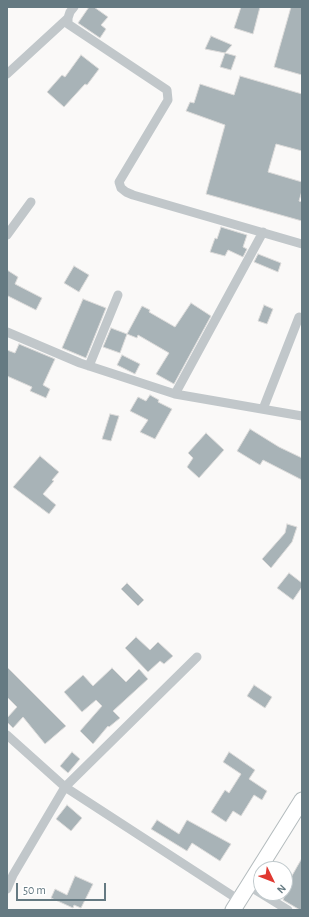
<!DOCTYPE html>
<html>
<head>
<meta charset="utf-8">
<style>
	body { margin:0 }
	#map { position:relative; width:309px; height:917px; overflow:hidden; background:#faf9f8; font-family:"Alegreya Sans",sans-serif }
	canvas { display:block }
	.frame { position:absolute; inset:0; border:8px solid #657a82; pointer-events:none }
	.north { position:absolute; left:253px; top:861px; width:40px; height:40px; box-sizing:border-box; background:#fff; border:1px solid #c1cacd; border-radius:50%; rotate:133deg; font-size:11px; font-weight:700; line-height:16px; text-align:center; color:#657a82 }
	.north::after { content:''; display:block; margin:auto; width:14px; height:18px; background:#e03931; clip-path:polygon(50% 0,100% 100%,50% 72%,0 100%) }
	.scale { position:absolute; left:16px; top:883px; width:90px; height:18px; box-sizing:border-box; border:2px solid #657a82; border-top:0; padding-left:5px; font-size:12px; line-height:14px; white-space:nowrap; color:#657a82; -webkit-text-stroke:3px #fff; paint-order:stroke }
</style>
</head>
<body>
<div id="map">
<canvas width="309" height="917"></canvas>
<div class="frame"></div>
<div class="north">N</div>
<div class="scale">50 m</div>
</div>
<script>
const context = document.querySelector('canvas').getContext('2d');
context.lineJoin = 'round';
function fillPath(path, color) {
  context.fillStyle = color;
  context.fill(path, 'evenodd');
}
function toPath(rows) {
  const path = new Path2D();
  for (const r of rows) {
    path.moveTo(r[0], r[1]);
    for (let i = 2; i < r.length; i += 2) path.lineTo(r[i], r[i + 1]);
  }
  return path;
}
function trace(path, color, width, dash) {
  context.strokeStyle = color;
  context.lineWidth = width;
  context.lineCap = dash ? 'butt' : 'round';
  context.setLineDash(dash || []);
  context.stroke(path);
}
const building = toPath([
	[89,7,94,7,108,17,101,25,106,29,100,38,78,23,89,7],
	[241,7,260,7,253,34,234,28,241,7],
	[291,7,302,7,302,75,274,67,291,7],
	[211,36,232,45,225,53,205,49,211,36],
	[225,53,236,56,231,70,220,67,225,53],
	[81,55,99,69,87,85,85,84,64,107,47,92,62,75,65,77,81,55],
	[240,76,302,94,302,151,276,144,268,172,302,182,302,191,299,201,302,202,302,221,206,194,225,125,186,111,190,102,194,103,200,84,234,95,240,76],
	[221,227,247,235,243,247,247,249,243,257,228,250,225,256,210,252,215,238,217,239,221,227],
	[258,254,281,263,278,272,254,262,258,254],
	[74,266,89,275,79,292,64,283,74,266],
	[7,270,18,277,15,284,42,298,36,310,8,296,7,297,7,270],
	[83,299,106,308,86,358,62,348,83,299],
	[191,303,211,316,174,384,156,374,169,353,138,335,137,338,127,334,142,306,150,310,149,312,175,327,191,303],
	[264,305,273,309,267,324,258,321,264,305],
	[111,328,127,334,120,353,103,347,111,328],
	[19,344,55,359,43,385,50,389,46,398,30,391,32,387,7,376,7,350,15,353,19,344],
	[122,355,140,364,135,374,117,365,122,355],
	[150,395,159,400,158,402,172,409,155,439,140,432,148,420,130,411,138,397,146,401,150,395],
	[110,414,119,416,111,441,102,439,110,414],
	[250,429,279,447,302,458,302,480,263,460,260,465,237,451,250,429],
	[206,433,224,450,199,478,187,467,193,458,188,453,206,433],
	[40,456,59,472,52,480,54,481,43,494,56,505,49,514,13,487,40,456],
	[287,524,297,527,292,542,271,568,262,559,285,533,287,524],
	[289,573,302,583,302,587,293,600,277,588,289,573],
	[127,583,144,600,138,606,121,589,127,583],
	[136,637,150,650,158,642,173,656,164,664,160,661,148,672,125,648,136,637],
	[7,667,66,726,45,744,23,717,13,728,7,722,7,718,17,707,7,697,7,667],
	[112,668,126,682,139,669,148,679,113,711,120,718,109,727,108,726,93,744,80,731,102,706,96,700,82,712,64,692,83,675,93,686,112,668],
	[254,685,272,697,265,708,247,696,254,685],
	[72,752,80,759,68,773,60,766,72,752],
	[229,752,255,770,249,779,267,791,262,800,254,795,241,816,233,811,226,822,211,812,225,790,229,793,241,774,223,762,229,752],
	[67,805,82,818,71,831,56,819,67,805],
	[157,820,179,834,187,820,231,844,220,861,192,843,187,851,151,829,157,820],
	[302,858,302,910,300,910,283,900,285,895,285,888,302,858],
	[75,876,93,884,81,908,74,905,73,908,51,898,55,889,67,895,75,876]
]);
const street = toPath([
	[74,7,70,12,68,18,68,24,167,90,168,100,119,182,121,188,126,192,133,195,302,244],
	[7,74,68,18],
	[7,235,31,202],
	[7,332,80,363,175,394,302,416],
	[89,366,118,295],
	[175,394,263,232],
	[263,409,299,317],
	[7,735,65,787,239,900],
	[249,886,288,910],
	[7,889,13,875,65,787,197,657]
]);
const primary = toPath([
	[233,910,302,800]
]);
fillPath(building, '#a8b3b7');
trace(building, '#dcdbda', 1);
trace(primary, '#b2babc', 17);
trace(street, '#c1c7ca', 9);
trace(primary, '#fff', 15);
</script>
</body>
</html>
